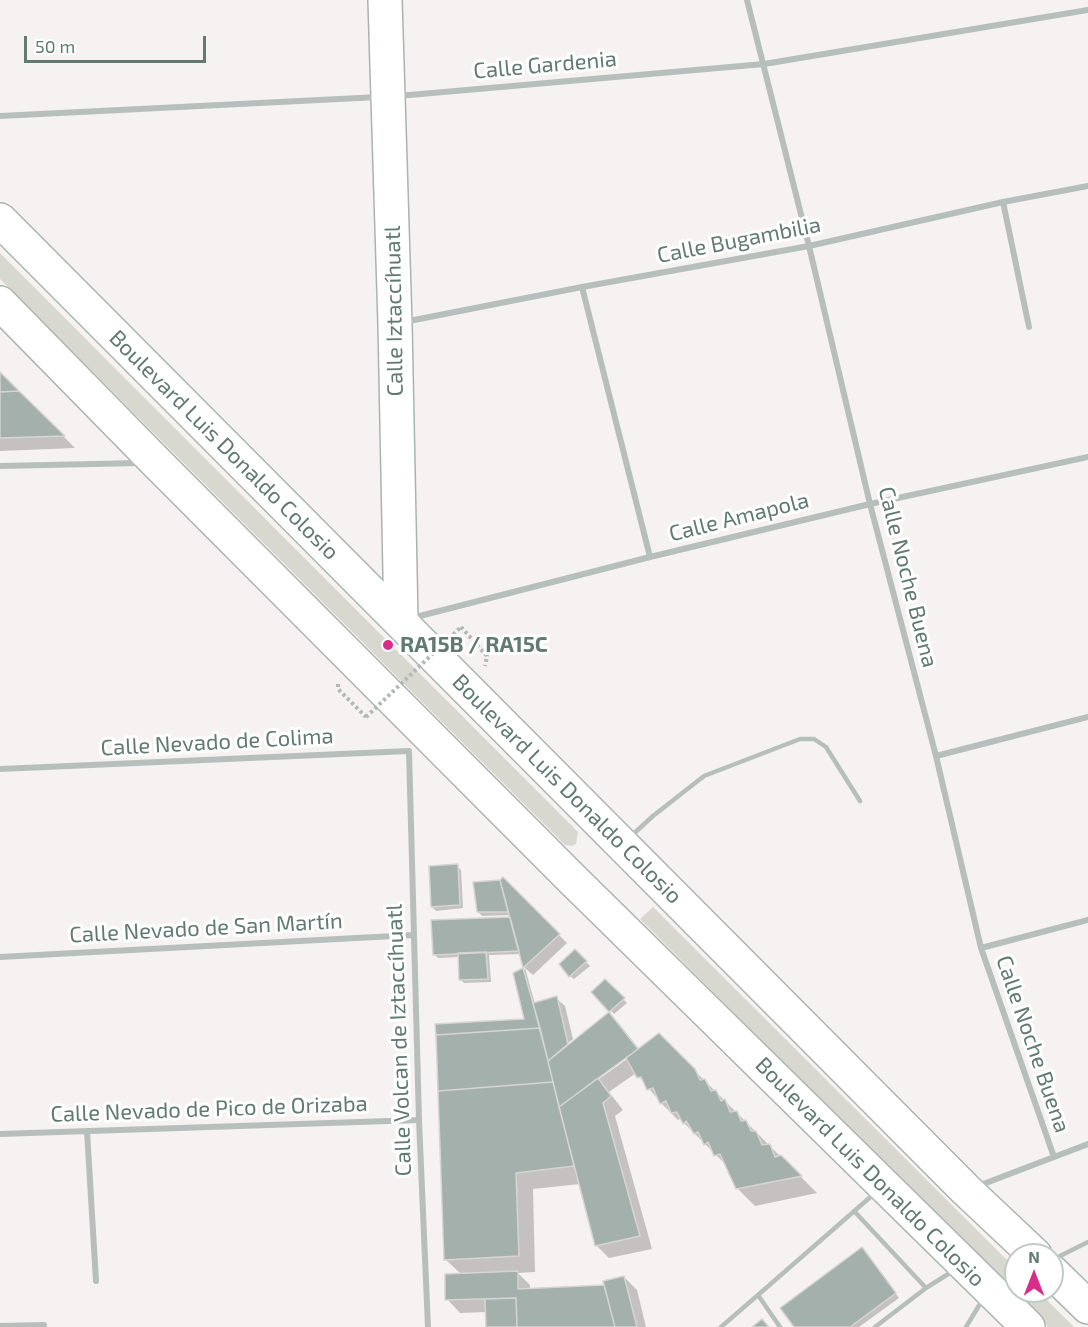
<!DOCTYPE html>
<html>
<head>
<meta charset="utf-8">
<style>
	body { margin:0 }
	#map { position:relative; width:1088px; height:1327px; overflow:hidden; background:#f5f2f1; font-family:"Exo 2",sans-serif }
	canvas { display:block }
	.north { position:absolute; left:1004px; top:1243px; width:60px; height:60px; box-sizing:border-box; background:#fff; border:2px solid #c0cac7; border-radius:50%; rotate:0deg; font-size:16px; font-weight:700; line-height:24px; text-align:center; color:#617a72 }
	.north::after { content:''; display:block; margin:auto; width:21px; height:27px; background:#d92d8a; clip-path:polygon(50% 0,100% 100%,50% 72%,0 100%) }
	.scale { position:absolute; left:24px; top:36px; width:182px; height:27px; box-sizing:border-box; border:3px solid #617a72; border-top:0; padding-left:8px; font-size:18px; line-height:21px; white-space:nowrap; color:#617a72; -webkit-text-stroke:4px #fff; paint-order:stroke }
</style>
</head>
<body>
<div id="map">
<canvas width="1088" height="1327"></canvas>
<div class="north">N</div>
<div class="scale">50 m</div>
</div>
<script>
const context = document.querySelector('canvas').getContext('2d');
context.lineJoin = 'round';
function fillPath(path, color) {
  context.fillStyle = color;
  context.fill(path, 'evenodd');
}
function toPath(rows) {
  const path = new Path2D();
  for (const r of rows) {
    path.moveTo(r[0], r[1]);
    for (let i = 2; i < r.length; i += 2) path.lineTo(r[i], r[i + 1]);
  }
  return path;
}
function trace(path, color, width, dash) {
  context.strokeStyle = color;
  context.lineWidth = width;
  context.lineCap = dash ? 'butt' : 'round';
  context.setLineDash(dash || []);
  context.stroke(path);
}
function write(font, color, halo, rows, align = 'center') {
  context.font = font + ' "Exo 2",sans-serif';
  context.lineWidth = 6;
  context.setLineDash([]);
  context.textBaseline = 'middle';
  context.strokeStyle = halo;
  context.fillStyle = color;
  for (const [text, x, y, turn = 0] of rows) {
    context.save();
    context.translate(x, y);
    context.rotate((+turn || 0) * Math.PI / 180);
    context.textAlign = isNaN(turn) ? turn : align;
    if (halo) context.strokeText(text, 0, 0);
    context.fillText(text, 0, 0);
    context.restore();
  }
}
const green = toPath([
	[0,253,578,832,576,844,572,846,565,845,0,279],
	[653,907,1016,1269,1016,1291,1038,1291,1074,1327,1048,1327,640,919]
]);
const shadow = toPath([
	[0,374,64,437,75,448,0,451],
	[457,866,461,870,463,908,436,911,432,907],
	[503,879,567,943,533,975,525,968,535,1004,556,998,565,1006,573,1039,555,1053,555,1057,609,1014,621,1026,639,1049,659,1035,817,1193,755,1206,737,1188,728,1167,680,1119,678,1120,661,1103,636,1073,609,1092,623,1110,615,1116,652,1249,609,1258,596,1245,580,1184,533,1189,535,1272,518,1273,530,1285,530,1290,606,1286,624,1277,637,1290,646,1327,487,1327,486,1312,460,1313,447,1299,461,1274,445,1259,526,1020,515,973,525,969,521,954,489,955,491,982,464,983,460,979,459,957,438,958,434,954,512,918,511,915,482,916,478,912,475,883,501,882],
	[627,1055,627,1059,592,1084,591,1082],
	[575,951,590,966,574,979,570,976],
	[605,981,627,1003,614,1014,593,992],
	[866,1253,899,1298,859,1327,796,1327]
]);
const building = toPath([
	[0,372,19,391,0,392,0,372],
	[19,391,65,436,0,438,0,392,19,391],
	[458,864,460,905,431,907,429,866,458,864],
	[503,877,560,934,523,968,500,880,503,877],
	[500,880,508,912,477,912,473,882,500,880],
	[510,917,519,951,433,955,431,920,510,917],
	[575,949,587,961,569,977,559,964,575,949],
	[486,952,488,979,459,980,458,953,486,952],
	[523,968,540,1028,436,1035,435,1024,524,1019,513,973,523,968],
	[605,979,625,998,609,1012,591,992,605,979],
	[557,996,568,1044,548,1061,533,1003,557,996],
	[609,1012,638,1049,559,1107,548,1061,609,1012],
	[540,1028,553,1082,438,1091,436,1035,540,1028],
	[659,1033,695,1069,700,1080,705,1079,711,1091,716,1090,721,1101,725,1099,730,1112,737,1111,741,1121,746,1120,751,1131,756,1131,762,1145,770,1144,775,1157,781,1155,802,1176,736,1189,720,1154,714,1156,708,1142,704,1145,698,1132,694,1134,686,1121,683,1124,677,1112,671,1113,666,1101,660,1104,653,1088,647,1090,641,1077,637,1078,626,1058,659,1033],
	[598,1078,611,1096,603,1103,640,1236,595,1246,559,1107,598,1078],
	[553,1082,574,1166,516,1173,519,1256,444,1260,438,1091,553,1082],
	[862,1247,896,1293,850,1327,794,1327,780,1308,862,1247],
	[518,1271,518,1289,604,1285,615,1327,517,1327,516,1298,445,1300,445,1274,518,1271],
	[624,1276,637,1327,615,1327,603,1281,624,1276],
	[516,1298,517,1327,486,1327,485,1299,516,1298],
	[762,1319,769,1327,752,1327,762,1319]
]);
const path = toPath([
	[461,627,487,656,485,666],
	[338,684,338,689,366,717]
]);
const service = toPath([
	[630,837,653,816,704,776,800,739,814,739,826,747,860,801],
	[854,1211,926,1288],
	[1054,1259,1088,1242],
	[721,1327,758,1295],
	[780,1327,758,1295,875,1193],
	[875,1327,926,1288,953,1271],
	[966,1327,983,1299]
]);
const minor = toPath([
	[747,0,809,246,870,504,936,756,981,948,1054,1157],
	[398,96,764,64,1088,10],
	[0,116,379,97],
	[1003,202,1029,327],
	[582,287,650,557],
	[404,322,582,287,809,246,1003,202,1088,186],
	[0,466,140,463],
	[412,618,650,557,870,504,1088,457],
	[409,751,419,1120,428,1327],
	[936,756,1088,717],
	[0,769,409,751],
	[981,948,1088,920],
	[0,957,413,935],
	[87,1131,96,1281],
	[0,1134,419,1120],
	[978,1186,1088,1144],
	[0,1326,44,1325]
]);
const secondary = toPath([
	[385,0,395,324,401,621]
]);
const primary = toPath([
	[0,220,966,1190,1035,1255],
	[0,303,156,462,571,878,1028,1327],
	[1052,1272,1088,1307]
]);
const pathBridge = toPath([
	[366,717,461,627]
]);
const markers = [
	[388,645,6,"#d92d8a"]
];
const streetNames = [
	["Calle Gardenia",545,65,-5],
	["Calle Bugambilia",739,240,-11],
	["Calle Iztaccíhuatl",394,311,-91],
	["Boulevard Luis Donaldo Colosio",224,445,45],
	["Calle Amapola",739,517,-14],
	["Calle Noche Buena",908,577,76],
	["Calle Nevado de Colima",217,742,-3],
	["Boulevard Luis Donaldo Colosio",567,789,45],
	["Calle Nevado de San Martín",206,928,-3],
	["Calle Volcan de Iztaccíhuatl",399,1040,-92],
	["Calle Noche Buena",1033,1044,71],
	["Calle Nevado de Pico de Orizaba",209,1109,-2],
	["Boulevard Luis Donaldo Colosio",870,1172,45]
];
const poiNames = [
	["RA15B / RA15C",400,645]
];
fillPath(green, '#d9d8d0');
fillPath(shadow, '#0003');
fillPath(building, '#a3b0ab');
trace(building, '#d6d4d4', 1.5);
trace(secondary, '#a9b4b1', 36);
trace(primary, '#abb4b1', 36);
trace(path, '#b2b8b6', 4, [3, 3]);
trace(service, '#b7bfbc', 4.5);
trace(minor, '#b7bfbc', 6);
trace(secondary, '#fff', 33);
trace(primary, '#fff', 33);
trace(pathBridge, '#b2b8b6', 4, [3, 3]);
for (const [x, y, r, color] of markers) {
  const dot = new Path2D();
  dot.arc(x, y, r, 0, 2 * Math.PI);
  context.fillStyle = color;
  context.fill(dot);
  trace(dot, '#fff', 2);
}
write('22px', '#617a72', '#fff', streetNames);
write('bold 22px', '#617a72', '#fff', poiNames, 'left');
</script>
</body>
</html>
